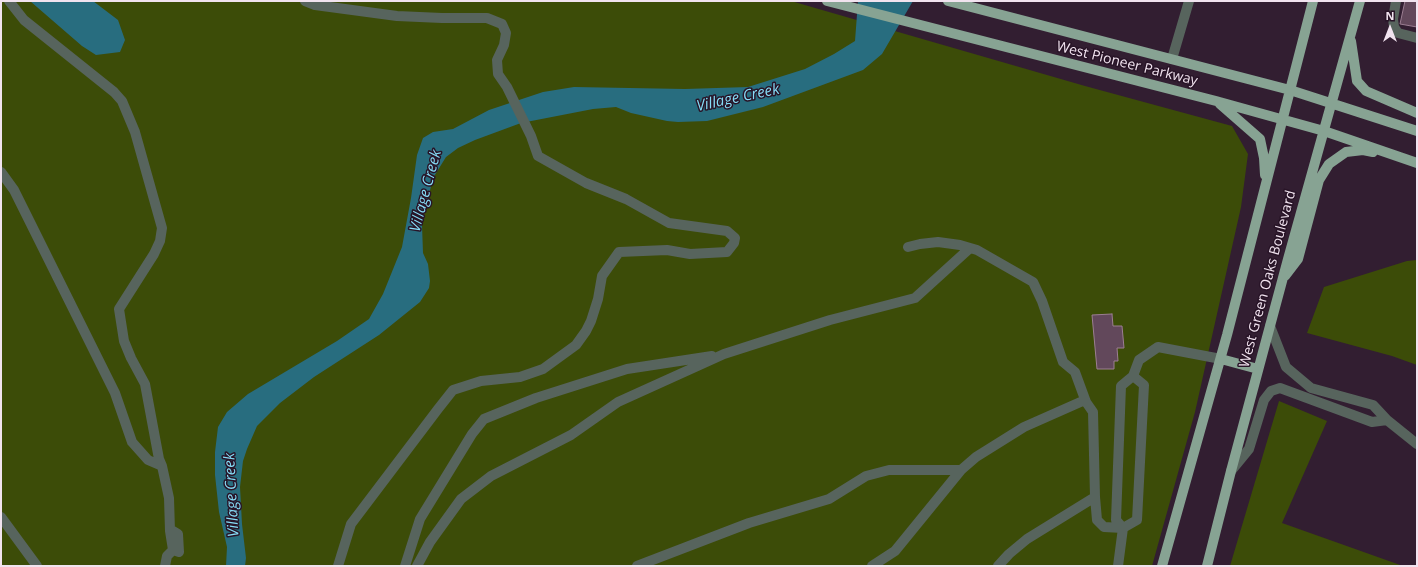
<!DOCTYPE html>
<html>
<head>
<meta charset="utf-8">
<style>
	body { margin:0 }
	#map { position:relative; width:1418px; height:567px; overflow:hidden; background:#321e31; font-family:"Open Sans",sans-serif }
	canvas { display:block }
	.frame { position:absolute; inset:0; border:2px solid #f1e3ef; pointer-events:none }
	.north { position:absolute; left:1370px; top:8px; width:40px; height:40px; -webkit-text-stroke:3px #281427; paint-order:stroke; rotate:0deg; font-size:11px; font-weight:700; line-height:16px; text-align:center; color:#f1e3ef }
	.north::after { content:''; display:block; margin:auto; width:14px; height:18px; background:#f1e3ef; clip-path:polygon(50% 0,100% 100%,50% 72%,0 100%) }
</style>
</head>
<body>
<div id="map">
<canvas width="1418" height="567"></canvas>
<div class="frame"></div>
<div class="north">N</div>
</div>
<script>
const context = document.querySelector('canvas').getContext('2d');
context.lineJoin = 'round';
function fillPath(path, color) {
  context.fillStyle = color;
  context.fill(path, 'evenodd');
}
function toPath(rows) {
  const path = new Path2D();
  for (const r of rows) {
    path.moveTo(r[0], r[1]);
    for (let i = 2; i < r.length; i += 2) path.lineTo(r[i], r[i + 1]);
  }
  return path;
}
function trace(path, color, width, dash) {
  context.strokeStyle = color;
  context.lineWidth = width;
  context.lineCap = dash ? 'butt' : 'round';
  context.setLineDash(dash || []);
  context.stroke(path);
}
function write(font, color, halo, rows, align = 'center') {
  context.font = font + ' "Open Sans",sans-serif';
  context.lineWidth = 3;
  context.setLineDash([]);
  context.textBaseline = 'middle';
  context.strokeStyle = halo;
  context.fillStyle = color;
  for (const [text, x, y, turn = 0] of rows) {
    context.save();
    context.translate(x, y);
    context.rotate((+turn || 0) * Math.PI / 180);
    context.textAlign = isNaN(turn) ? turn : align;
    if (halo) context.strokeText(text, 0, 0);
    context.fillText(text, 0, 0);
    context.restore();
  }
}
const green = toPath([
	[1,1,791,1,1085,86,1232,126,1248,154,1241,207,1195,412,1152,566,1,566],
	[1417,260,1417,365,1392,356,1307,333,1324,287,1407,261],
	[1279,401,1327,421,1282,523,1403,566,1230,566]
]);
const water = toPath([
	[30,1,93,1,118,20,125,40,120,52,96,55,82,46],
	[858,1,913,1,882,54,863,70,763,107,707,121,678,122,667,121,631,113,616,107,593,109,521,123,475,140,458,148,446,157,433,178,426,207,424,210,422,225,423,253,428,264,430,281,429,288,420,302,379,335,314,377,280,403,257,426,247,449,243,461,240,487,242,524,246,558,245,566,226,566,227,547,219,512,215,475,215,452,218,427,227,412,248,394,337,341,369,319,383,294,402,247,411,198,417,155,423,138,433,132,453,129,489,110,543,92,574,87,685,89,748,87,805,69,834,54,855,41]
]);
const building = toPath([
	[1405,1,1417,1,1417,27,1400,24,1405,1],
	[1112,314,1113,326,1122,326,1124,348,1117,348,1118,361,1114,361,1114,369,1097,369,1092,315,1112,314]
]);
const minor = toPath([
	[9,1,24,20,114,92,122,101,135,132,162,228,160,241,154,254,119,309,124,341,131,358,145,384,159,459,162,466,169,498,170,531,173,550,179,552,178,534,173,531,170,531],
	[305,1,315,5,397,16,442,18,487,18,502,24,506,33,504,45,497,60,498,74,507,87,531,136,538,156,586,183,626,199,669,223,727,231,735,238,734,243,727,252,690,254,667,250,619,252,602,276,598,299,591,321,586,331,576,345,543,369,520,377,481,381,453,390,438,409,351,524,338,566],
	[1396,1,1393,19,1394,27,1398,33,1417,38],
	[1172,59,1189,1],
	[1,172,14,190,115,393,132,442,148,460,162,466],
	[908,247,920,244,938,242,960,245,977,250,1033,282,1042,301,1063,362,1075,372,1086,402,1093,412,1095,497,1097,520,1104,527,1123,528,1137,520,1144,385,1133,376],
	[1270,326,1286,367,1311,388,1373,405,1387,420,1417,444],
	[1231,471,1249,449,1264,400,1271,391,1280,388,1372,422,1387,420],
	[1,517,37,566],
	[165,566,167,556,173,550],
	[405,566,420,519,472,434,484,419,536,398,627,369,712,356],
	[417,566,430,542,461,499,491,476,571,435,618,402,724,354,830,320,915,298,970,248],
	[637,566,749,523,829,499,866,476,889,470,961,470,976,457,1024,427,1085,400],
	[872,566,895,551,961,470],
	[998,566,1009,554,1027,539,1095,497],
	[1118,566,1123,528,1116,520,1121,386,1133,376,1139,360,1158,347,1221,359]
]);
const major = toPath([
	[827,1,1216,101,1324,131,1417,163],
	[948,1,1290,90,1417,131],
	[1351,41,1357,81,1366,91,1417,113],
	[1220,104,1260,139,1264,158,1265,175],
	[1285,276,1298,259,1319,180,1329,164,1346,152,1363,150,1373,152],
	[1221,359,1258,369],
	[1162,566,1227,335,1313,1],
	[1207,566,1231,471,1288,259,1360,1]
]);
const streetNames = [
	["West Pioneer Parkway",1127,64,14],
	["West Green Oaks Boulevard",1268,279,-75]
];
const waterNames = [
	["Village Creek",738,98,-12],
	["Village Creek",426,191,-75],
	["Village Creek",232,495,-93]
];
fillPath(green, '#3c4c08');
fillPath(water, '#286d7f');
fillPath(building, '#62485b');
trace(building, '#9b7e92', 1);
trace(minor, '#57645d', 10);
trace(major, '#87a393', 10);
write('14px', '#f1e3ef', '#281427', streetNames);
write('italic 15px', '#86ddf7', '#281427', waterNames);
</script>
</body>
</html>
